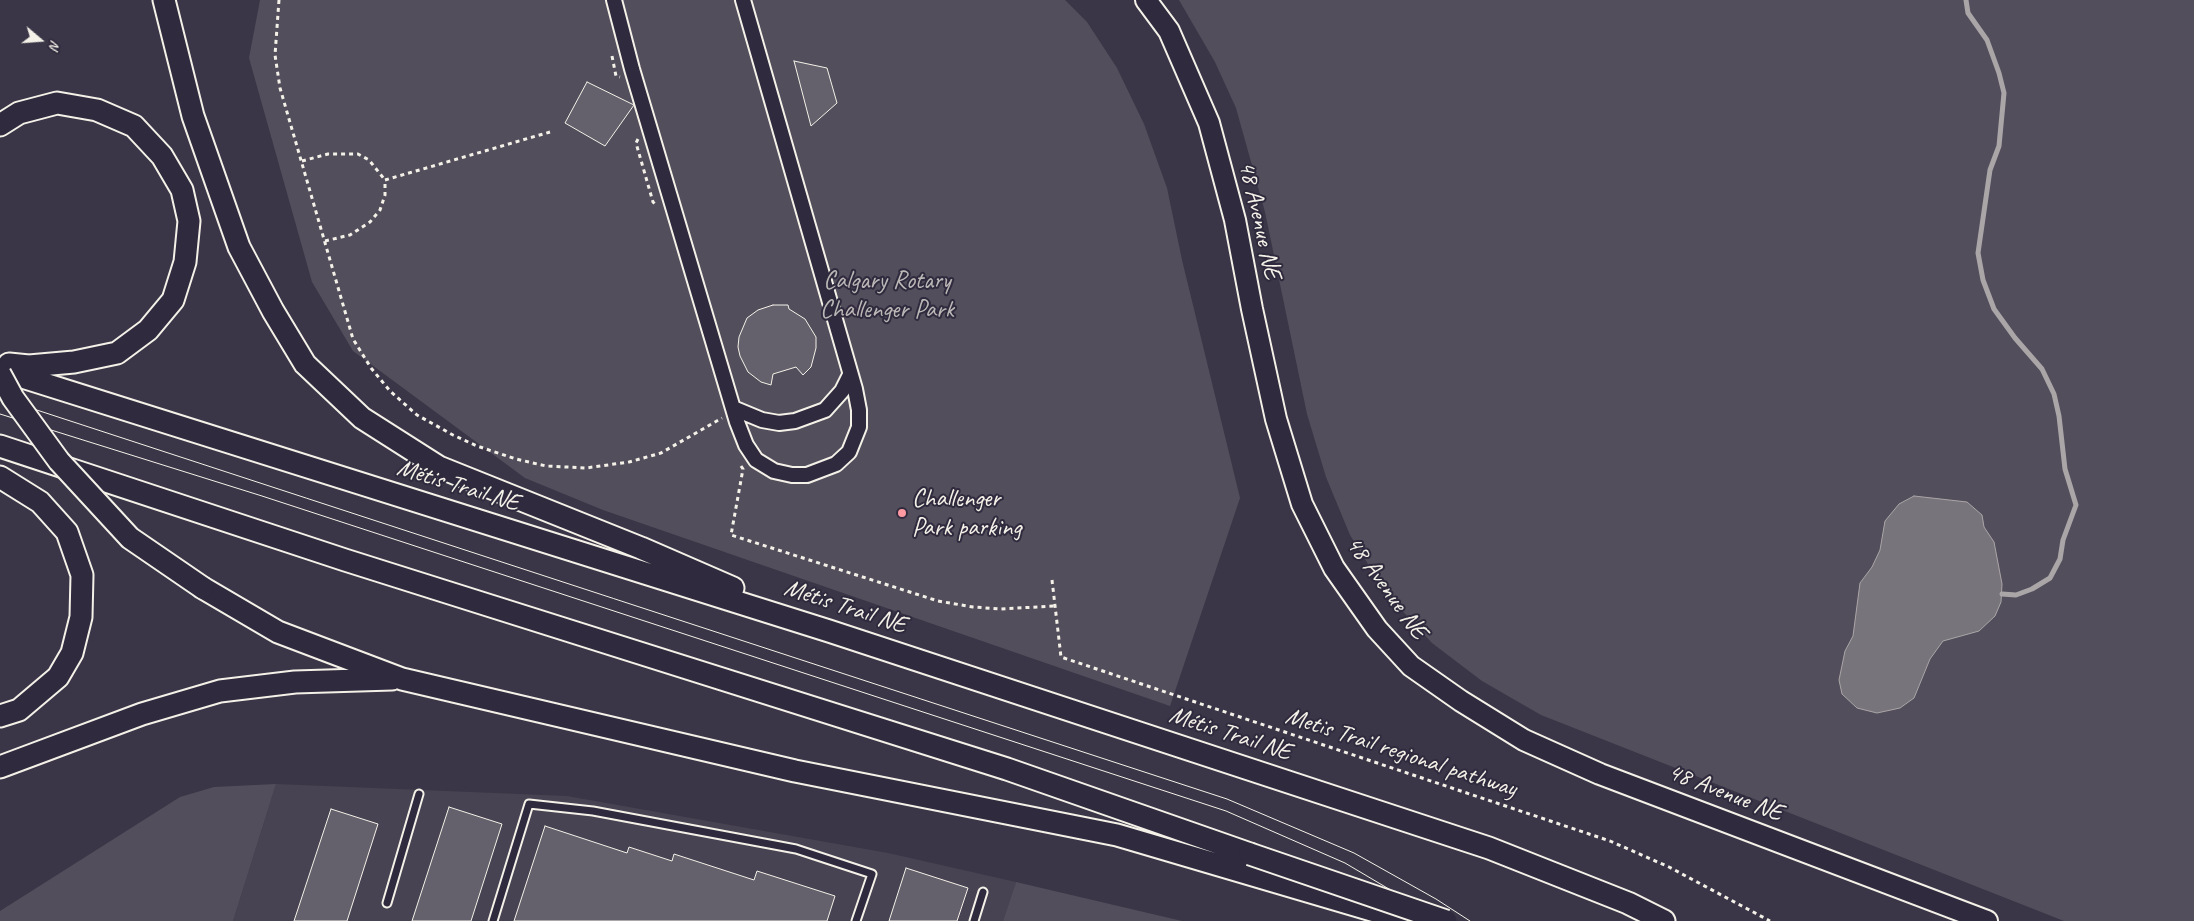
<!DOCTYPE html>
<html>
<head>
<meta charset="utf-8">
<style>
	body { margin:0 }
	#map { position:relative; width:2194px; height:921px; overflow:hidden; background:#3b3647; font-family:Caveat,sans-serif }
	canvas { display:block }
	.north { position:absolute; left:15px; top:15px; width:50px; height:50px; -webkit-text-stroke:4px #2f2a3d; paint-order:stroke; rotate:108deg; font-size:14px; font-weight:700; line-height:20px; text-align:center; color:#f4f1e8 }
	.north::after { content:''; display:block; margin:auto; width:18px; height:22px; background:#f4f1e8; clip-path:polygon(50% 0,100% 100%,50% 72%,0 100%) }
</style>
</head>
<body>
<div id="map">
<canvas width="2194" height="921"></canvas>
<div class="north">N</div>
</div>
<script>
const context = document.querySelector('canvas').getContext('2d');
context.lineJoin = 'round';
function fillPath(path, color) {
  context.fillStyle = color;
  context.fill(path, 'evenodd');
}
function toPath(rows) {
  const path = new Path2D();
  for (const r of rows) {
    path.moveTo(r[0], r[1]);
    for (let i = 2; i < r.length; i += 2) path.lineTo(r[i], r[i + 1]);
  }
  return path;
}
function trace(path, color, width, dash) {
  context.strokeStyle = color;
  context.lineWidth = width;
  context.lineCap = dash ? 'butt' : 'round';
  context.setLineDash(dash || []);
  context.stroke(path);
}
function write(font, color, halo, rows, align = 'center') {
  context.font = font + ' Caveat,sans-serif';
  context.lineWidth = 4;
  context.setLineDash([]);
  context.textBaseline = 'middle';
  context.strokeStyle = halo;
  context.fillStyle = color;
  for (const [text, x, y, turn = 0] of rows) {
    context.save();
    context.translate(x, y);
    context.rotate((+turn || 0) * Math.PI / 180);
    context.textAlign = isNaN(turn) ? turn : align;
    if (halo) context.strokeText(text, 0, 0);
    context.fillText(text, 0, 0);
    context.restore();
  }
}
const built = toPath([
	[276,784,567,796,888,853,1016,882,1003,921,233,921]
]);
const green = toPath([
	[260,0,1065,0,1087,22,1117,68,1144,124,1167,188,1182,260,1240,498,1170,706,603,510,525,478,353,351,312,282,249,58],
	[1179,0,2194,0,2194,921,2064,921,1541,715,1482,681,1432,643,1386,593,1350,535,1326,477,1307,414,1265,212,1236,108,1215,62],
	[276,784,233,921,0,921,0,911,180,797,214,787],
	[1016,882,1182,921,1003,921]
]);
const water = toPath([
	[1914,496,1967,502,1982,515,1984,527,1994,542,2002,584,2001,602,1995,616,1979,631,1943,641,1930,659,1914,698,1900,708,1877,713,1857,708,1842,694,1839,680,1845,651,1853,636,1860,583,1872,567,1880,550,1885,521,1899,504,1914,496]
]);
const stream = toPath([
	[1966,0,1968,13,1987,40,1999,73,2004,93,1999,146,1990,170,1978,253,1983,280,1994,309,2015,338,2042,369,2054,394,2059,416,2065,469,2076,505,2063,540,2060,559,2050,578,2032,589,2016,595,2002,594]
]);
const building = toPath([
	[794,61,827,68,837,103,811,126,794,61],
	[587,82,634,105,605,146,565,123,587,82],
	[773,305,788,305,789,309,805,319,816,337,816,348,811,367,803,375,796,367,773,374,771,385,761,382,748,372,740,356,738,347,739,337,747,318,758,310,773,305],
	[449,807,502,824,471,921,412,921,449,807],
	[331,809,378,824,347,921,294,921,331,809],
	[545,826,627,853,629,847,672,861,674,854,754,880,757,871,835,896,827,921,514,921,545,826],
	[906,868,968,888,957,921,889,921,906,868]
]);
const path = toPath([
	[279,0,275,55,280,88,353,339,371,368,390,391,417,415,453,435,477,446,516,459,546,466,586,468,629,462,661,453,722,418],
	[612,56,616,76,620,77],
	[638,139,636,143,653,202,657,206],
	[302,161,328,154,358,154,369,160,385,180],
	[325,241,350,235,370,222,380,210,385,195,385,180,550,132],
	[741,466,743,469,731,535,938,601,973,607,1001,609,1054,606],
	[1052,580,1061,657,1610,841,1669,867,1770,921]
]);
const lane = toPath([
	[387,903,419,794],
	[493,921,529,804,593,811,796,849,872,874,856,921],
	[974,921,983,892]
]);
const street = toPath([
	[614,0,632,69,737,422,746,445,756,460,774,471,792,475,807,475,836,464,849,452,859,427,859,410,855,389,743,0],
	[733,408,762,420,779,423,795,421,825,410,842,391,850,375]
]);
const secondary = toPath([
	[1146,0,1169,31,1209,123,1235,220,1252,309,1276,419,1302,504,1334,568,1377,629,1411,666,1461,701,1524,740,1600,774,1987,921]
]);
const primary = toPath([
	[164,0,193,116,239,247,273,311,305,364,362,418,439,467,641,548,733,588],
	[0,125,19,113,57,103,97,110,134,126,162,156,182,190,189,221,185,262,173,300,148,330,117,353,74,362,29,366,9,364],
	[0,370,829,631,1489,848,1628,903,1664,921],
	[0,446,345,560,1007,769,1250,854],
	[0,477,40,502,67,532,82,575,81,617,72,653,58,677,19,710,0,716],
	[203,588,278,632,402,679,795,771,1117,835,1409,921],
	[0,767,142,714,220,691,295,682,392,679]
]);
const tram = toPath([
	[0,398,1227,799,1354,853,1436,899,1470,921],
	[0,414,262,496,1226,811,1345,863,1443,921]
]);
const primaryBridge = toPath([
	[0,374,13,398,59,461,130,538,203,588],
	[1250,854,1446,921]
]);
const markers = [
	[902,513,5,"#ff9aa2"]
];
const streetNames = [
	["48 Avenue NE",1259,220,77],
	["Métis Trail NE",458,486,17],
	["48 Avenue NE",1386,588,54],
	["Métis Trail NE",845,607,18],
	["Métis Trail NE",1230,734,18],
	["Metis Trail regional pathway",1401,753,18],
	["48 Avenue NE",1725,793,21]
];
const parkNames = [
	["Calgary Rotary",887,281],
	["Challenger Park",887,310]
];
const poiNames = [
	["Challenger",912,499],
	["Park parking",912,528]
];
fillPath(built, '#484352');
fillPath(green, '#534e5c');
fillPath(water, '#78747b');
trace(water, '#aaa6a7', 1);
trace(stream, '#aaa6a7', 5);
fillPath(building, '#65616c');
trace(building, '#f4f1e8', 1);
trace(lane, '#f4f1e8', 11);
trace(street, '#f4f1e8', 18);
trace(secondary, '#f4f1e8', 24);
trace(primary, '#f4f1e8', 25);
trace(path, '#f4f1e8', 3, [4, 4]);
trace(lane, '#2f2a3d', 7);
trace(street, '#2f2a3d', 14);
trace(secondary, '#2f2a3d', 20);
trace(primary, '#2f2a3d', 21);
trace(tram, '#f4f1e8', 1);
trace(primaryBridge, '#f4f1e8', 25, []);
trace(primaryBridge, '#2f2a3d', 21);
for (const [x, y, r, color] of markers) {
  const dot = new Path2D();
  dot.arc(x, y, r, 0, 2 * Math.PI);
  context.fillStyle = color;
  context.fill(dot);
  trace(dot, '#2f2a3d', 2);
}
write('25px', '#f4f1e8', '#2f2a3d', streetNames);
write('25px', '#bcb8b7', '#2f2a3d', parkNames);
write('25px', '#f4f1e8', '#2f2a3d', poiNames, 'left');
</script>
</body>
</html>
